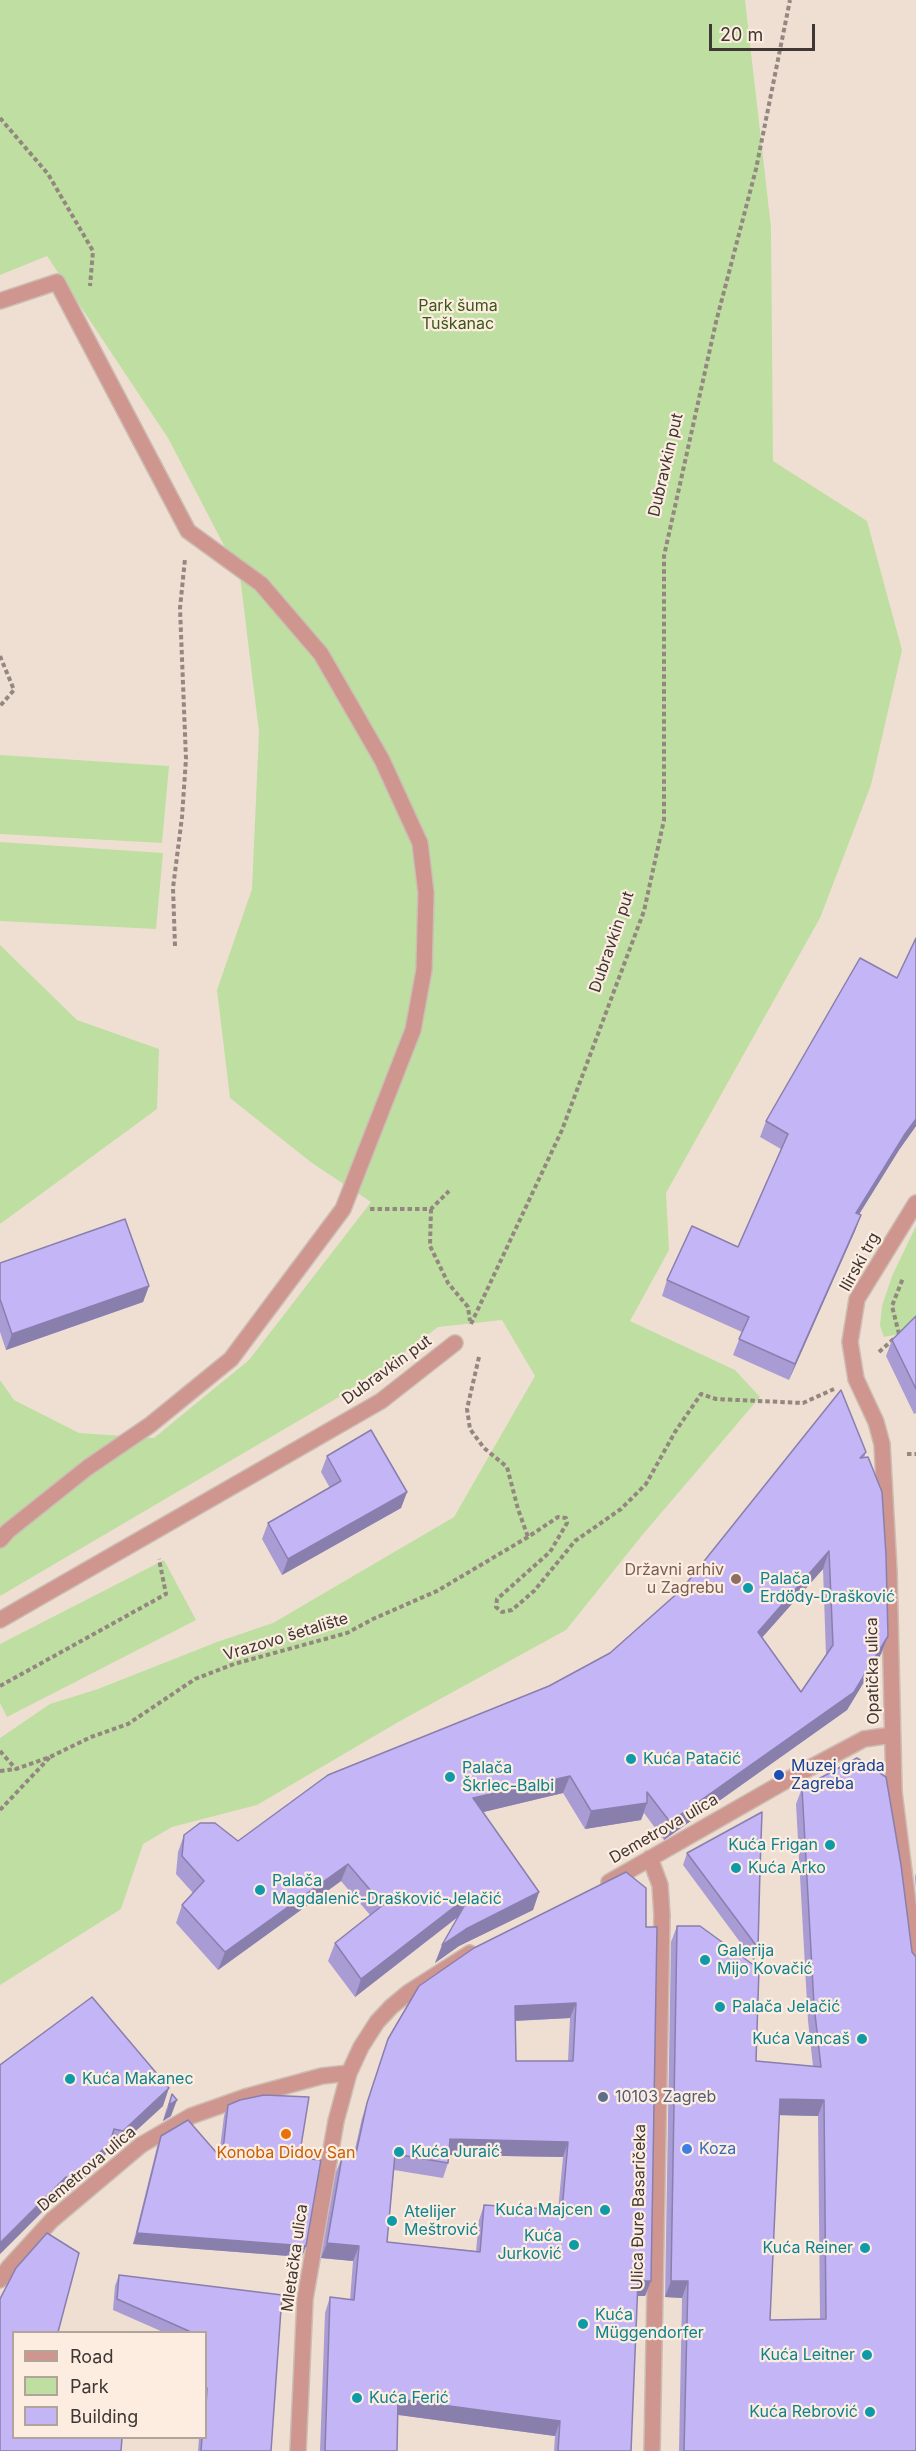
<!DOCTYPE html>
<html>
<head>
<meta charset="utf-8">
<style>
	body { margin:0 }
	#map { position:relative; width:916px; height:2451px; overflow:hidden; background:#efdfd3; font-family:Inter,sans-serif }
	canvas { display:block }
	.legend { position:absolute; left:12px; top:2331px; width:195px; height:108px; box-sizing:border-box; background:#fdece0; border:2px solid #b1a49b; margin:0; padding:8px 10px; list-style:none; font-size:18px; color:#3e3733 }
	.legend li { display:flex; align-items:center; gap:12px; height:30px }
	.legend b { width:30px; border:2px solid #b1a49b }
	.scale { position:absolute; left:709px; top:24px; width:106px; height:27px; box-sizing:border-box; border:3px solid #3e3733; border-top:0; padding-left:8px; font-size:18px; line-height:21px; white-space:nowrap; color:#3e3733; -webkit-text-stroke:4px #fdece0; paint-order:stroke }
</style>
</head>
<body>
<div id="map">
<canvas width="916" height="2451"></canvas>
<ul class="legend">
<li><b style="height:8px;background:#ce968e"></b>Road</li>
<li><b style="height:16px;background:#bedfa1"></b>Park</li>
<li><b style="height:16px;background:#c4b5f7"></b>Building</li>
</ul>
<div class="scale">20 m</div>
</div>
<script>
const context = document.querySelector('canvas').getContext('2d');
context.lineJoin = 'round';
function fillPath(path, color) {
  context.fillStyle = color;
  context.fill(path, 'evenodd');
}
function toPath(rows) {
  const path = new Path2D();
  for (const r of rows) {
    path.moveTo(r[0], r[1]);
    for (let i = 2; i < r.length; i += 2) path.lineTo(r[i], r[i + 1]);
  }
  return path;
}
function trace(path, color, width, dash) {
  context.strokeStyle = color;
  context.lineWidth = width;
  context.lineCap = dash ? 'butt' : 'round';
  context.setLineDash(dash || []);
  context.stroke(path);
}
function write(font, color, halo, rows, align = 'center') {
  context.font = font + ' Inter,sans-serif';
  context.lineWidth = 4.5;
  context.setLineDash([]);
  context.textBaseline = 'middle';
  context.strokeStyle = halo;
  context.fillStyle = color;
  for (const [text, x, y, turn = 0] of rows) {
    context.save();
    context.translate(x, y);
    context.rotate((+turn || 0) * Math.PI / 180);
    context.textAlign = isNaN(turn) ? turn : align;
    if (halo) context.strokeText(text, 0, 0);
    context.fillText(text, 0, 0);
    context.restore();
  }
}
const green = toPath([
	[0,0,745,0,771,227,773,461,867,521,902,650,871,785,820,918,666,1193,669,1250,630,1321,735,1370,760,1397,644,1533,566,1630,400,1721,257,1805,172,1827,143,1844,121,1909,0,1985,0,1738,50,1704,98,1689,217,1642,273,1623,454,1517,535,1376,502,1320,438,1327,368,1380,0,1596,0,1380,14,1400,79,1433,154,1438,249,1360,371,1202,312,1163,230,1098,217,990,252,889,259,732,240,576,168,438,47,256,0,275],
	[0,755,169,766,162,843,0,834],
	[0,842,163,853,156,929,0,921],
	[0,945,77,1020,159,1049,157,1109,0,1224],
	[916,1226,916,1316,899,1334,884,1337,880,1326,882,1306,892,1276],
	[164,1560,196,1620,7,1717,0,1703,0,1644]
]);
const path = toPath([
	[0,118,48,174,93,251,90,286],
	[0,656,14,690,0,706],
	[175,946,173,888,182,817,186,759,180,608,185,559],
	[370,1209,431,1209,449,1191],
	[431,1209,430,1246,448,1283,468,1307,470,1321],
	[471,1324,562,1130,644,911,664,820,664,556,716,322,756,169,790,0],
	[899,1334,892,1306,903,1278],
	[879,1352,896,1337],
	[479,1357,467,1409,470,1429,484,1448,507,1467,518,1509,528,1537],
	[907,1454,916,1454],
	[0,1686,166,1594,159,1559],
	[0,1751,16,1769],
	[0,1771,16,1769,50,1757,91,1737,128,1724,195,1679,234,1664,347,1633,373,1619,437,1591,528,1537,558,1517,566,1518,567,1523,550,1552,497,1599,496,1607,502,1612,512,1610,534,1591,575,1541,621,1509,646,1484,675,1432,701,1394,716,1399,803,1403,834,1389],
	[0,1810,50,1757]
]);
const minor = toPath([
	[0,301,57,282,188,531,261,584,321,654,382,760,420,843,426,893,424,970,413,1030,343,1209,231,1359,150,1425,87,1468,8,1531,0,1540],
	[916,1203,857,1299,850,1342,856,1379,876,1422,882,1444,889,1572,894,1792,916,1967],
	[0,1620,381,1401,455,1343],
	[650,1858,660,1885,662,1915,652,2451],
	[609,1882,789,1779,864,1739,892,1735],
	[0,2280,9,2267,52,2220,141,2145,191,2116,245,2097,322,2076,349,2073],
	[298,2451,305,2299,336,2121,349,2073,361,2047,377,2022,391,2007,409,1992,470,1953]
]);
const wall = toPath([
	[916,938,916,1126,899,1150,859,1214,861,1215,855,1231,789,1380,733,1355,742,1332,662,1296,667,1280,738,1247,781,1149,760,1137,766,1121,897,978],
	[0,1263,149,1286,143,1302,6,1350,0,1332],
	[916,1316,916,1413,914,1414,886,1356,892,1340],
	[866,1452,864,1458,888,1636,881,1654,847,1710,664,1840,644,1813,641,1820,585,1829,563,1793,483,1812,539,1892,533,1910,459,1946,435,1963,458,1917,355,1997,328,1961,335,1943,370,1915,341,1881,218,1970,176,1923,182,1905,193,1893,176,1874,178,1852,184,1835,238,1841,549,1686,610,1653,681,1590],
	[823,1569,826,1655,801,1692,762,1637],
	[327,1456,407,1492,401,1508,282,1575,262,1539,268,1523,330,1488,321,1472],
	[802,1788,912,1952,916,2451,679,2451,682,2298,665,2297,671,1942,677,1926,756,2061,813,2066,808,2021,796,1804],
	[779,2115,818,2116,820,2319,770,2320],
	[687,1853,758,1948,754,1961,683,1865],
	[626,1872,651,2281,645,2296,637,2296,631,2451,554,2451,555,2436,398,2415,397,2451,320,2451,325,2313,330,2297,350,2300,353,2261,321,2258,336,2172,342,2157,353,2158,362,2118,388,2039],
	[570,2018,568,2061,516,2061,516,2021],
	[449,2155,563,2157,558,2210,484,2205,479,2220,476,2251,387,2242,394,2170,443,2178,448,2163],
	[916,1873,916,1889,915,1877],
	[6,2061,163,2106,116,2149,108,2147,103,2161,64,2197,60,2194,0,2254,0,2065],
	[172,2094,171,2116,163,2121,166,2110],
	[228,2105,299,2158,302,2257,133,2244,157,2147,161,2136,219,2156,224,2116],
	[119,2275,282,2295,271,2451,198,2451,199,2438,206,2438,206,2332,163,2332,113,2310,115,2286]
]);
const shadedWall = toPath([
	[916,1119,916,1126,899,1150,850,1229,856,1213,905,1134],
	[861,1215,855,1231,789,1380,795,1364],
	[149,1286,143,1302,6,1350,12,1334],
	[407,1492,401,1508,282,1575,288,1559],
	[829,1551,823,1569,752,1649,758,1632],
	[888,1636,881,1654,847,1710,664,1840,670,1822],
	[570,1776,563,1793,467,1816,473,1798],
	[647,1803,641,1820,585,1829,591,1811],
	[348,1864,341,1881,218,1970,225,1952],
	[539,1892,533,1910,459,1946,435,1963,442,1945,466,1929],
	[471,1894,464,1912,355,1997,361,1979],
	[576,2003,570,2018,510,2021,515,2006],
	[169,2088,163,2106,116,2149,123,2131],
	[780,2099,824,2100,818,2116,774,2115],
	[177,2100,171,2116,163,2121,169,2105],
	[450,2139,568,2142,563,2157,445,2155],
	[110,2143,103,2161,64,2197,70,2179],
	[66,2177,60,2194,0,2254,0,2243],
	[137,2233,306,2246,302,2257,133,2244],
	[327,2243,359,2246,353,2261,321,2258],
	[638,2281,651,2281,645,2296,632,2296],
	[671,2281,688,2281,682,2298,665,2297],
	[398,2399,560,2421,555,2436,392,2414]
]);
const building = toPath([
	[916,938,916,1119,905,1134,856,1213,861,1215,795,1364,739,1339,749,1317,667,1280,692,1226,738,1247,788,1134,766,1121,860,958,897,978,916,938],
	[125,1219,149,1286,12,1334,0,1299,0,1263,125,1219],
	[916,1316,916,1389,892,1340,916,1316],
	[841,1390,866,1452,860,1458,868,1457,882,1492,886,1555,888,1636,854,1692,670,1822,647,1792,647,1803,591,1811,570,1776,473,1798,539,1892,466,1929,442,1945,471,1894,361,1979,335,1943,383,1905,348,1864,225,1952,182,1905,204,1881,182,1856,184,1835,200,1823,215,1823,238,1841,328,1775,549,1686,610,1653,681,1590,841,1390],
	[829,1551,833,1645,801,1692,758,1632,829,1551],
	[371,1430,407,1492,288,1559,268,1523,341,1481,327,1456,371,1430],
	[857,1758,886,1777,901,1865,912,1952,916,1957,916,2451,684,2451,688,2281,671,2281,677,1926,700,1926,759,1969,756,2061,821,2067,814,2005,802,1788,857,1758],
	[780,2099,824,2100,826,2319,770,2320,780,2099],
	[762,1812,760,1870,758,1948,687,1853,762,1812],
	[626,1872,646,1888,646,1927,657,1927,651,2281,638,2281,631,2451,558,2451,560,2421,398,2399,397,2451,325,2451,330,2297,354,2300,359,2246,327,2243,342,2157,355,2158,367,2103,388,2039,419,1986,474,1948,626,1872],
	[576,2003,573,2061,516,2061,515,2006,576,2003],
	[450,2139,568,2142,562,2210,484,2205,480,2252,387,2242,395,2154,448,2163,450,2139],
	[92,1997,169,2088,123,2131,114,2129,110,2143,70,2179,66,2177,0,2243,0,2065,92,1997],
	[172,2094,177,2100,169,2105,172,2094],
	[264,2095,309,2097,299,2158,321,2160,306,2246,137,2233,161,2136,188,2120,222,2159,228,2105,240,2100,264,2095],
	[47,2233,79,2253,58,2332,14,2332,14,2438,122,2438,121,2451,0,2451,0,2299,16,2268,47,2233],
	[119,2275,282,2295,271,2451,201,2451,202,2438,206,2438,206,2405,207,2388,206,2388,206,2332,191,2332,117,2299,119,2275]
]);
const markers = [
	[736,1579,6,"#8d6e63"],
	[748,1588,6,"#0f9aa8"],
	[631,1759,6,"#0f9aa8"],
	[779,1775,6,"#1a4fb4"],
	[450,1777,6,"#0f9aa8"],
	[830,1845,6,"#0f9aa8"],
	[736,1868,6,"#0f9aa8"],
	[260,1890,6,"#0f9aa8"],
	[705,1960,6,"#0f9aa8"],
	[720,2007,6,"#0f9aa8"],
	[862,2039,6,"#0f9aa8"],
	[70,2079,6,"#0f9aa8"],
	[603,2097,6,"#5c6f8a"],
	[286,2134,6,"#e8710a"],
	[687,2149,6,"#3f7fe0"],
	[399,2152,6,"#0f9aa8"],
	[605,2210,6,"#0f9aa8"],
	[392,2221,6,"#0f9aa8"],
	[574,2245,6,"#0f9aa8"],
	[865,2248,6,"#0f9aa8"],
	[583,2324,6,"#0f9aa8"],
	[867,2355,6,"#0f9aa8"],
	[357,2398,6,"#0f9aa8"],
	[870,2412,6,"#0f9aa8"]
];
const parkNames = [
	["Park šuma",458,306],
	["Tuškanac",458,324]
];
const streetNames = [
	["Dubravkin put",666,465,-77],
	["Dubravkin put",612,942,-71],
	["Ilirski trg",860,1262,-61],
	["Dubravkin put",387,1370,-36],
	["Vrazovo šetalište",286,1637,-17],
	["Opatička ulica",873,1671,-91],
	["Demetrova ulica",664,1829,-30],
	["Demetrova ulica",87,2169,-40],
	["Ulica Đure Basaričeka",639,2207,-89],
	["Mletačka ulica",295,2258,-82]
];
const educationNames = [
	["Državni arhiv",724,1570],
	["u Zagrebu",724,1588]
];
const cultureNames = [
	["Palača",760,1579],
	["Erdödy-Drašković",760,1597],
	["Kuća Patačić",643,1759],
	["Palača",462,1768],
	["Škrlec-Balbi",462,1786],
	["Kuća Frigan",818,1845,"right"],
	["Kuća Arko",748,1868],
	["Palača",272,1881],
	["Magdalenić-Drašković-Jelačić",272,1899],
	["Galerija",717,1951],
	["Mijo Kovačić",717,1969],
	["Palača Jelačić",732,2007],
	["Kuća Vancaš",850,2039,"right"],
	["Kuća Makanec",82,2079],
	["Kuća Juraić",411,2152],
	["Kuća Majcen",593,2210,"right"],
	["Atelijer",404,2212],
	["Meštrović",404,2230],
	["Kuća",562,2236,"right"],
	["Jurković",562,2254,"right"],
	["Kuća Reiner",853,2248,"right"],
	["Kuća",595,2315],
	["Müggendorfer",595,2333],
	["Kuća Leitner",855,2355,"right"],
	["Kuća Ferić",369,2398],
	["Kuća Rebrović",858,2412,"right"]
];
const transitNames = [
	["Muzej grada",791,1766],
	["Zagreba",791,1784]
];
const serviceNames = [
	["10103 Zagreb",615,2097]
];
const shopNames = [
	["Koza",699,2149]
];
const foodNames = [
	["Konoba Didov San",286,2153]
];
fillPath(green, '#bedfa1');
trace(minor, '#ccbdb3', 18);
trace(path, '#93877f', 4, [4.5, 3]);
trace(minor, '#ce968e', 15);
fillPath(wall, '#a99cd4');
fillPath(shadedWall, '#897fad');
fillPath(building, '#c4b5f7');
trace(building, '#897fad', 1.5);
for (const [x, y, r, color] of markers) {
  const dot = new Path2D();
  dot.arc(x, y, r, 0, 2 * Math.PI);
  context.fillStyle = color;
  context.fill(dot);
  trace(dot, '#fdece0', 2);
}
write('16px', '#395716', '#fdece0', parkNames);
write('16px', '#3e3733', '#fdece0', streetNames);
write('16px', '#785e54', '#fdece0', educationNames, 'right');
write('16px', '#0d838f', '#fdece0', cultureNames, 'left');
write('16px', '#164399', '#fdece0', transitNames, 'left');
write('16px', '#4e5e75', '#fdece0', serviceNames, 'left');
write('16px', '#366cbe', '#fdece0', shopNames, 'left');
write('16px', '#c56008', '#fdece0', foodNames);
</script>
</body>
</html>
